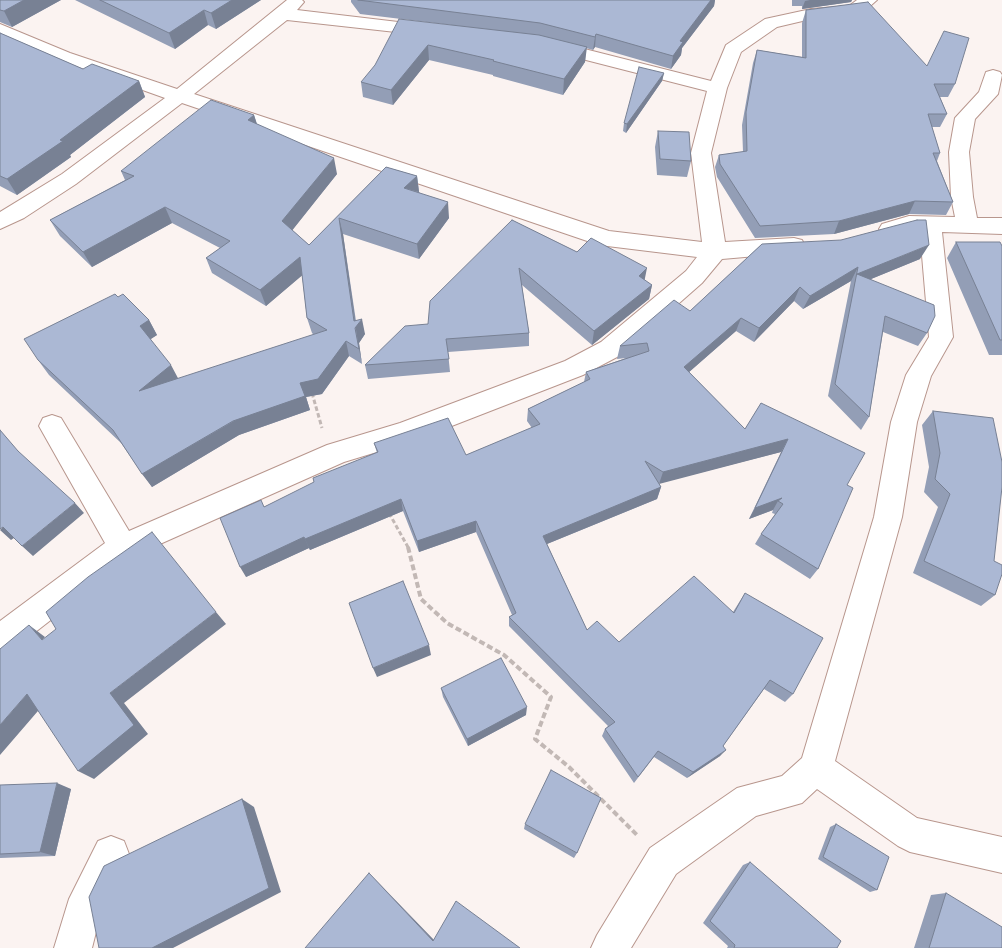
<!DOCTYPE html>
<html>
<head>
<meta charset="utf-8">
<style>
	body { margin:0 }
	canvas { display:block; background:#fbf3f1 }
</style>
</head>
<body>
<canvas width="1002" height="948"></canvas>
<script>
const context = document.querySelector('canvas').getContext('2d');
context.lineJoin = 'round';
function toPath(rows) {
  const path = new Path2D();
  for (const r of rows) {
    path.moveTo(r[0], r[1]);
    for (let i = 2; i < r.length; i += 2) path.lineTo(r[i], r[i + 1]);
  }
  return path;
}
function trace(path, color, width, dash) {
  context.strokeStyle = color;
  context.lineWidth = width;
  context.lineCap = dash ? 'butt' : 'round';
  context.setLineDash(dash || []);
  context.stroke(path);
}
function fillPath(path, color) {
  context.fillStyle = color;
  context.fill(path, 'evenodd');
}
const pathFar1 = toPath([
	[312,393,322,428],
	[389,513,409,549]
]);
const path = toPath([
	[408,547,421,599,447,623,504,655,551,697,535,739,569,767,637,835]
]);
const minor = toPath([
	[287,0,302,0,304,2,297,10,432,26,438,27,441,31,438,35,432,36,287,20,194,94,609,231,702,242,691,153,707,91,543,49,540,45,543,41,549,40,711,81,726,45,765,19,811,9,849,6,857,0,877,0,860,15,811,19,777,27,741,52,727,88,711,153,725,242,794,238,802,240,805,246,802,252,722,259,702,283,619,356,583,375,413,441,344,462,133,556,11,651,0,655,0,621,105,543,39,426,43,418,52,415,61,418,129,531,327,445,400,423,565,361,601,342,686,271,697,257,599,245,182,103,76,184,24,218,0,229,0,212,62,174,165,98,14,44,0,36,0,24,70,53,177,89,287,0],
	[993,70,1000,72,1002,75,998,94,975,119,969,152,973,197,977,218,1002,218,1002,234,942,232,953,337,931,376,917,422,902,517,835,761,917,818,1002,837,1002,873,910,852,898,846,817,789,802,803,756,816,676,874,631,948,591,948,597,935,650,848,737,788,782,776,802,758,874,517,891,422,906,375,929,337,920,232,909,232,890,237,882,234,879,229,882,224,909,216,955,217,951,197,949,152,955,118,979,92,986,72,993,70],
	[111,836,124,841,129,854,100,916,92,948,54,948,69,899,98,841,111,836]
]);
const wall = toPath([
	[0,0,61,0,12,27,0,22],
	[75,0,261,0,216,29,208,25,175,49],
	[351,0,715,0,714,6,682,48,681,55,671,69,595,47,593,50,586,48,585,62,563,95,493,76,493,75,429,60,393,105,363,97,361,82,451,25,360,14,351,2],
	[792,0,852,0,851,2,802,9,802,6,792,6],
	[806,10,927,66,955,84,948,97,940,97,947,114,940,127,932,127,940,153,937,161,953,202,946,215,909,214,834,234,755,238,717,177,715,167,719,155,743,152,742,125,753,63,757,50,802,57,802,23],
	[0,33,83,69,139,81,145,97,70,155,71,157,17,195,0,186],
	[664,73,662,81,626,133,623,131,624,123],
	[254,115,257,124,337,174,292,230,309,245,386,167,417,176,419,192,449,218,419,259,343,234,356,321,365,334,359,343,362,364,349,356,322,394,306,397,310,410,239,435,152,487,121,443,49,375,38,360,149,320,157,335,150,339,178,379,314,335,312,333,307,318,302,275,266,306,212,273,206,258,220,248,172,223,92,267,60,236,50,220,125,180,121,171],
	[658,131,691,161,687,177,657,175,655,147],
	[512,220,577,252,644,280,652,285,649,299,592,345,522,285,529,333,529,346,448,352,450,372,368,379,365,365,428,324],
	[956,242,1002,246,1002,355,989,355,947,258],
	[762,244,920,259,871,279,927,333,918,346,883,332,869,417,861,430,828,396,851,281,803,309,794,301,754,342,736,331,689,372,745,429,761,403,847,485,818,569,810,579,755,544,761,534,775,514,772,513,773,510,749,519,781,452,659,483,661,487,657,499,547,544,587,630,619,642,733,612,745,593,793,694,785,702,764,689,723,746,720,756,687,778,654,757,634,783,602,736,605,729,608,726,509,626,509,617,512,615,476,532,419,552,403,511,310,550,309,548,246,577,264,507,377,453,374,443,466,455,532,428,527,421,528,409,584,382,586,372,626,358,617,359,620,346,690,311],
	[933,411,994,561,995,595,981,606,913,573,938,507,924,492,929,467,922,425],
	[441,688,526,715,468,746,443,697],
	[0,785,71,789,55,856,0,858],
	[525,824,577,853,574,858,524,829],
	[836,824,877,890,870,892,818,859,830,827],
	[750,862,837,948,727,948,728,946,703,923,743,865],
	[946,893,1002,948,914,948,931,895]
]);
const shadedWall = toPath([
	[24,0,61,0,12,27,4,11],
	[232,0,261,0,216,29,211,13],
	[711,0,715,0,714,6,682,48,681,55,671,69,673,56,680,41],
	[810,0,852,0,851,2,802,9,805,1],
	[204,10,208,25,175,49,169,33],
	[596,34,595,47,593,50,595,37],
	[428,45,429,60,393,105,391,90],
	[587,47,585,62,563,95,564,79],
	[664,73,662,81,626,133,627,124],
	[139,81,145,97,70,155,71,157,17,195,7,179],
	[254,115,259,131,248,120],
	[334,158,337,174,287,237,282,221],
	[417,176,419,192,404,188],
	[915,201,909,214,834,234,839,221],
	[448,202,449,218,419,259,417,244],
	[165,207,172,223,92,267,83,252],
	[339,218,343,234,356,326,362,319,365,334,359,343,362,364,359,349],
	[929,245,920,259,854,286,857,274],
	[300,257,305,273,266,306,260,290],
	[858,267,851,281,803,309,810,296],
	[647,268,644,283,639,276],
	[652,285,649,299,592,345,594,331],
	[800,287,794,301,754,342,759,328],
	[741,318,736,331,680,380,684,367],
	[149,320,157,335,148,341,140,326],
	[346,341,349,356,322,394,306,397,310,410,239,435,152,487,142,474,300,383],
	[171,365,179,380,139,391],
	[788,439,781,452,659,484,663,472],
	[661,487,657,499,542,546,543,536],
	[782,498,778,501,773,510,749,519,755,508],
	[401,499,403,511,310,550,305,539],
	[75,503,84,513,33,556,22,546],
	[476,521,476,532,419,552,417,541],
	[3,527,14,538,11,540,0,530],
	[304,537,309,548,246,577,240,567],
	[216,612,226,624,124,703,148,734,94,779,78,771,110,693],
	[29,625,45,637,42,640],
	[429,645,431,655,377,677,373,668],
	[27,694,44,704,0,755,0,725],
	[527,707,526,715,468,746,467,739],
	[726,750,720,756,687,778,693,772],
	[57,783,71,789,55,856,40,852],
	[242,799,254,807,281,892,173,948,152,948],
	[369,873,373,877,436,942,433,941]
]);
const building = toPath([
	[0,0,24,0,4,11,0,10,0,0],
	[100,0,232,0,211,13,204,10,169,33,100,0],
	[358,0,711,0,680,41,683,42,673,56,596,34,595,37,540,23,358,0],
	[868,2,927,66,944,31,969,38,955,84,934,84,947,114,928,114,940,153,933,153,953,202,915,201,839,221,760,226,720,164,719,155,747,151,746,112,757,50,806,58,806,10,868,2],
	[399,19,539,35,587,47,564,79,493,61,494,60,428,45,391,90,361,82,375,65,399,19],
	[0,33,83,69,92,64,139,81,60,140,63,141,7,179,0,176,0,33],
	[639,67,664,73,627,124,624,123,639,67],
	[211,100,254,115,248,120,334,158,282,221,309,245,386,167,417,176,404,188,448,202,417,244,339,218,354,321,362,319,355,328,359,349,346,341,318,379,300,383,305,396,233,421,142,474,113,430,38,360,24,339,115,294,118,297,123,294,149,320,140,326,171,365,139,391,327,330,307,318,300,257,260,290,206,258,230,241,165,207,83,252,50,220,134,176,121,171,211,100],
	[658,131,689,132,691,161,660,159,658,131],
	[512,220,577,252,591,238,647,268,639,276,652,285,594,331,519,268,529,333,446,339,449,359,365,365,405,326,428,324,430,301,512,220],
	[917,220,926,220,929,245,857,274,934,305,935,316,927,333,885,316,869,417,835,384,858,267,810,296,800,287,759,328,741,318,684,367,745,429,761,403,865,453,847,485,853,488,818,569,761,534,783,504,778,501,782,498,755,508,788,439,663,472,645,461,661,487,543,536,587,630,597,621,619,642,694,576,734,613,745,593,823,638,793,694,770,680,723,746,726,750,693,772,658,751,638,777,605,729,615,722,509,617,516,613,476,521,417,541,401,499,305,539,304,537,240,567,220,518,261,500,264,507,314,482,313,478,378,452,374,443,448,418,466,455,540,424,528,409,590,379,586,372,649,351,647,343,620,346,674,300,690,311,762,244,841,240,917,220],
	[956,242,1000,242,1002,246,1002,340,1000,340,956,242],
	[933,411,993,418,1002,462,1002,487,994,561,1002,565,1002,574,995,595,924,561,950,494,935,479,940,453,933,411],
	[0,430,18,451,75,503,22,546,3,527,0,529,0,430],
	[152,532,216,612,110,693,134,725,78,771,27,694,0,725,0,649,29,625,42,640,56,629,46,612,88,577,152,532],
	[403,581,429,645,373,668,349,603,403,581],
	[501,658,527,707,467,739,441,688,501,658],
	[551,770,601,798,577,853,525,824,551,770],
	[57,783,40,852,0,854,0,785,57,783],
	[242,799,269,888,152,948,99,948,89,897,104,866,242,799],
	[836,824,889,857,877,890,823,857,836,824],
	[750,862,841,941,837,948,734,948,735,945,710,921,750,862],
	[369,873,433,941,456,901,520,948,305,948,369,873],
	[946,893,1002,927,1002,948,929,948,946,893]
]);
trace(minor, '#b8968d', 2);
trace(pathFar1, '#c2b8b5', 3, [4.5, 2.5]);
trace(path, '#c2b8b5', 4, [6, 3]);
fillPath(minor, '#fff');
fillPath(wall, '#939eb6');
fillPath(shadedWall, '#788194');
fillPath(building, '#abb8d4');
trace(building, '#788194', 1);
</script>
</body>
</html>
